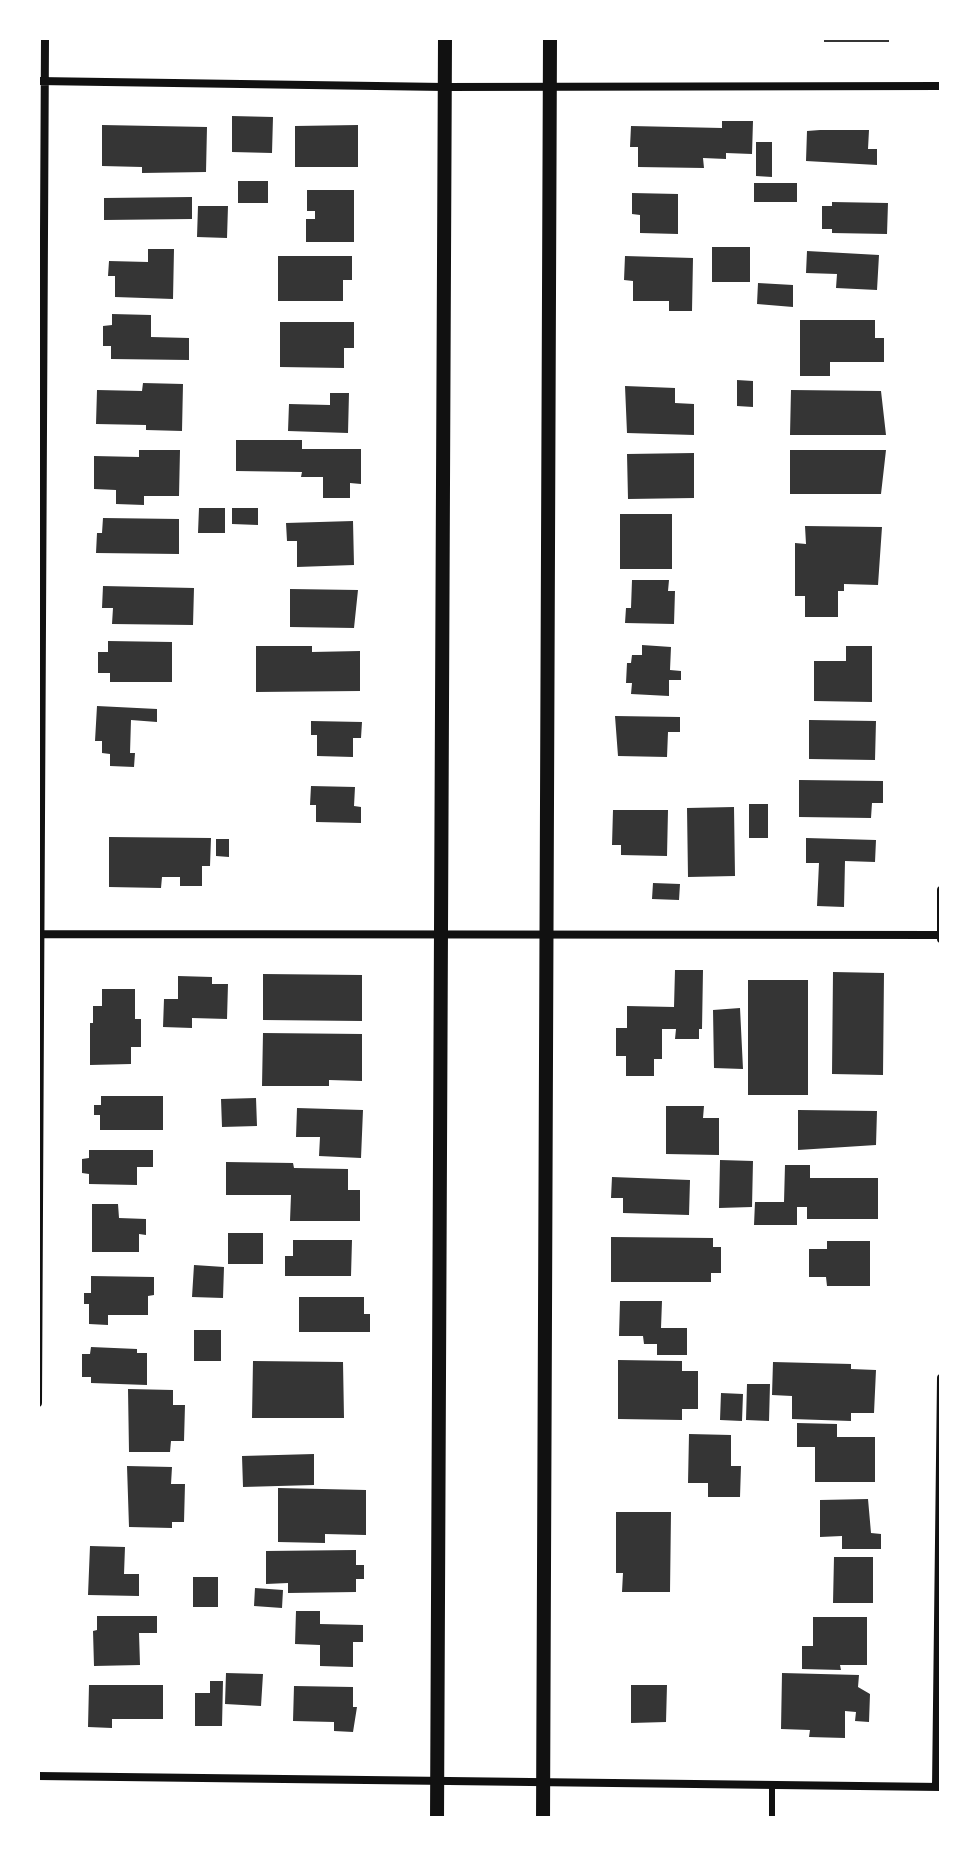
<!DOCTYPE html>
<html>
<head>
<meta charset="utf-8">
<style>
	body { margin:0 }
	#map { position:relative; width:979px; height:1856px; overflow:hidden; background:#fff; font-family:Quicksand,sans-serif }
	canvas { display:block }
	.frame { position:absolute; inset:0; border:40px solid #fff; pointer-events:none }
</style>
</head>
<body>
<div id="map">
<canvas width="979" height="1856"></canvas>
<div class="frame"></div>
</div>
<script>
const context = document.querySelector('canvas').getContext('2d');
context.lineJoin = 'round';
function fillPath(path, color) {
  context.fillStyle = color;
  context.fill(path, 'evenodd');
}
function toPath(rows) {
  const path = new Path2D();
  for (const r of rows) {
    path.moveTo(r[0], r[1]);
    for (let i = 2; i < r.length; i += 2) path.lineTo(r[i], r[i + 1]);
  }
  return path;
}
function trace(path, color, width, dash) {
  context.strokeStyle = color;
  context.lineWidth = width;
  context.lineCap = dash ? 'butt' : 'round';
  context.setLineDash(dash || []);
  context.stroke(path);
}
const building = toPath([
	[824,38,889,38,889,42,824,42],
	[232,116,273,117,272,153,232,152],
	[722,121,753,121,752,154,726,153,726,159,703,158,704,168,638,167,638,147,630,147,631,126,722,128],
	[102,125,207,127,206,172,142,173,142,167,102,166],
	[358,125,358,167,295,167,295,126],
	[820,130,869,130,868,149,877,149,877,165,806,161,807,131],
	[756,142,772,142,772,177,756,176],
	[238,181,268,181,268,203,238,203],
	[754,183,797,183,797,202,754,202],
	[307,190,354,190,354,242,306,242,306,219,315,219,315,211,307,211],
	[632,193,678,194,678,234,640,233,640,215,632,214],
	[192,197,192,219,104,220,104,198],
	[832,202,888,203,887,234,832,233,832,229,822,229,822,206,832,206],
	[198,206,228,206,227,238,197,237],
	[712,247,750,247,750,282,712,282],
	[148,249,174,249,173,299,115,297,115,276,108,276,109,261,148,262],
	[807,251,879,255,877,290,836,288,837,274,806,273],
	[278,256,352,256,352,280,343,280,343,301,278,301],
	[625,256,693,258,692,311,669,311,669,301,633,301,633,281,624,280],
	[758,283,793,285,793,307,757,304],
	[112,314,151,315,151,337,189,338,189,360,111,359,111,346,103,346,103,326,112,325],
	[800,320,875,320,875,338,884,338,884,362,830,362,830,376,800,376],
	[280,322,354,322,354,348,344,348,344,368,280,367],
	[737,380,753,381,753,407,737,406],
	[143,383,183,384,182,431,146,430,146,425,96,424,97,390,142,391],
	[625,386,675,388,675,403,694,404,694,435,627,433],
	[791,390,881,391,886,435,790,435],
	[330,393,349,393,348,433,288,431,289,404,330,405],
	[236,440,302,440,302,449,361,449,361,484,350,483,350,498,323,498,323,477,301,477,302,472,236,471],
	[139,450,180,450,179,496,144,496,144,505,116,504,116,490,94,489,94,456,139,457],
	[790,450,886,450,881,494,790,494],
	[694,453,694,498,628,499,627,454],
	[199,508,225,508,225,533,198,533],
	[232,508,258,508,258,525,232,524],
	[620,514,672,514,672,569,620,569],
	[103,518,179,519,179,554,96,553,97,533,102,533],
	[353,521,354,565,297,567,297,541,287,541,286,523],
	[805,526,882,527,878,585,844,584,844,591,838,591,838,617,805,617,805,596,795,596,795,543,806,544],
	[632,580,669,580,668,591,675,591,674,624,625,623,626,608,631,608],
	[103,586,194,588,193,625,112,624,113,608,102,608],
	[290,589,358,590,354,628,290,627],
	[108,641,172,642,172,682,110,682,110,673,98,673,98,652,108,652],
	[642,645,671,647,670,670,681,671,681,680,669,680,669,696,631,694,632,683,626,683,627,663,631,663,632,655,642,655],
	[256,646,312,646,312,652,360,651,360,691,256,692],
	[846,646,872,646,872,702,814,701,814,661,846,661],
	[97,706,157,709,157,722,131,720,130,753,135,753,134,767,110,766,110,754,102,753,102,741,95,741],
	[615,716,680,717,680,732,668,732,667,757,618,756],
	[809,720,876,721,875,760,809,759],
	[311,721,362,722,361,738,353,738,353,757,317,756,317,735,311,735],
	[799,780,883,781,883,803,872,803,871,818,799,817],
	[311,786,355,787,354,806,361,807,361,823,316,822,316,805,310,805],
	[749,804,768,804,768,838,749,838],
	[734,807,735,876,688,877,687,808],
	[613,810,668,810,667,856,621,855,621,845,612,845],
	[109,837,211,838,210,866,202,866,202,886,180,886,180,877,162,877,161,888,109,887],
	[806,838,876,840,875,862,845,861,844,907,817,906,819,863,806,863],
	[216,839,229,839,229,857,216,856],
	[653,883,680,884,679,900,652,899],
	[675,970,703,970,702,1029,699,1029,699,1039,675,1039,676,1029,662,1029,662,1059,654,1059,654,1076,626,1076,626,1056,616,1056,616,1028,627,1028,627,1006,674,1007],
	[833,972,884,973,883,1075,832,1074],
	[263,974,362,975,362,1021,263,1020],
	[178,976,212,977,212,984,228,984,227,1019,192,1018,192,1028,163,1027,164,999,178,999],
	[748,980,808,980,808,1095,748,1095],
	[102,989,135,989,135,1019,141,1019,141,1047,131,1047,131,1064,90,1065,90,1023,93,1023,93,1006,102,1006],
	[740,1008,743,1069,714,1068,713,1010],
	[263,1033,362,1034,362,1081,329,1080,329,1086,262,1086],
	[101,1096,163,1096,163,1130,100,1130,100,1115,94,1115,94,1105,101,1105],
	[256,1098,257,1126,222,1127,221,1099],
	[666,1106,704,1106,703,1118,719,1118,719,1155,666,1154],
	[297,1108,363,1110,361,1158,319,1156,320,1137,296,1137],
	[798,1110,877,1111,876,1145,798,1150],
	[89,1150,153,1150,153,1167,137,1167,137,1185,89,1184,89,1174,82,1173,82,1159,89,1158],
	[720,1160,753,1161,752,1207,719,1208],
	[226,1162,293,1163,294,1168,348,1169,348,1190,360,1190,360,1221,290,1221,291,1195,226,1195],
	[785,1165,810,1165,810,1178,878,1178,878,1219,807,1219,807,1207,797,1207,797,1225,754,1225,755,1202,784,1202],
	[612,1177,690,1180,689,1215,623,1213,623,1198,611,1198],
	[92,1204,118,1204,119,1218,146,1219,146,1235,139,1234,139,1252,92,1252],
	[228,1233,263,1233,263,1264,228,1264],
	[611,1237,713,1238,713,1247,721,1247,721,1273,711,1273,711,1282,611,1282],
	[293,1240,352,1240,351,1276,285,1276,285,1256,293,1256],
	[827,1241,870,1241,870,1286,827,1286,826,1277,809,1277,809,1249,827,1249],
	[194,1265,224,1267,223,1298,192,1297],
	[91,1276,154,1277,154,1295,148,1296,148,1315,108,1315,108,1325,89,1324,89,1304,84,1304,84,1293,91,1293],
	[299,1297,364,1297,364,1314,370,1314,370,1332,299,1332],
	[620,1301,662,1301,661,1328,687,1328,687,1355,657,1355,657,1344,644,1344,643,1336,619,1336],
	[194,1330,221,1330,221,1361,194,1361],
	[91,1347,137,1349,137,1353,147,1353,147,1385,91,1383,91,1377,82,1377,82,1354,90,1354],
	[618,1360,682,1361,682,1371,698,1371,698,1409,682,1409,682,1420,618,1419],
	[253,1361,343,1362,344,1418,252,1418],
	[773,1362,851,1364,851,1369,876,1370,874,1413,851,1413,851,1421,792,1419,792,1396,772,1395],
	[747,1384,770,1384,769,1421,746,1420],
	[128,1389,173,1390,173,1405,185,1405,184,1441,171,1441,170,1452,129,1452],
	[721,1393,743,1394,742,1421,720,1420],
	[797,1423,837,1424,837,1437,875,1437,875,1482,815,1482,815,1447,797,1447],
	[689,1434,731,1435,731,1466,741,1466,740,1497,708,1497,708,1483,688,1483],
	[314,1454,314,1485,243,1487,242,1456],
	[127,1466,172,1467,171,1484,185,1484,184,1522,172,1522,172,1528,129,1527],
	[278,1488,366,1490,366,1535,325,1534,325,1543,278,1542],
	[868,1499,871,1533,881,1534,881,1549,842,1549,842,1536,820,1537,820,1500],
	[616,1512,671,1512,670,1592,622,1592,623,1573,616,1573],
	[90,1546,125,1547,124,1574,139,1574,139,1596,88,1595],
	[356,1550,356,1565,364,1565,364,1579,356,1579,356,1592,288,1593,288,1583,266,1584,266,1551],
	[834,1557,873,1557,873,1603,833,1603],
	[193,1577,218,1577,218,1607,193,1607],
	[255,1588,283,1590,282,1608,254,1606],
	[296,1611,320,1611,320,1624,363,1625,363,1642,353,1642,353,1667,320,1666,320,1645,295,1644],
	[97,1616,157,1616,157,1633,139,1633,140,1665,94,1666,93,1631,97,1630],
	[813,1617,867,1617,867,1665,840,1665,841,1670,802,1669,802,1646,813,1646],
	[226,1673,263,1674,261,1706,225,1704],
	[782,1673,859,1675,858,1687,870,1694,869,1722,855,1721,856,1712,845,1711,845,1738,809,1737,810,1730,781,1729],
	[210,1681,223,1681,222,1726,195,1726,195,1693,210,1693],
	[89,1685,163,1685,163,1719,112,1719,112,1728,88,1727],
	[631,1685,667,1685,666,1722,631,1723],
	[294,1686,353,1687,353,1707,357,1707,353,1732,334,1731,334,1722,293,1721]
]);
const service = toPath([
	[772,1785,772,1818]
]);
const minor = toPath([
	[38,81,444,87,941,86],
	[38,934,940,935],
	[941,939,941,890],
	[38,1403,45,38],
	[38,1776,941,1787],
	[936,1787,941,1378]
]);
const tertiary = toPath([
	[437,1818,445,38],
	[543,1818,550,38]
]);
fillPath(building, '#353535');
trace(service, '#111', 6);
trace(minor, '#111', 8);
trace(tertiary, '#111', 14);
</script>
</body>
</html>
